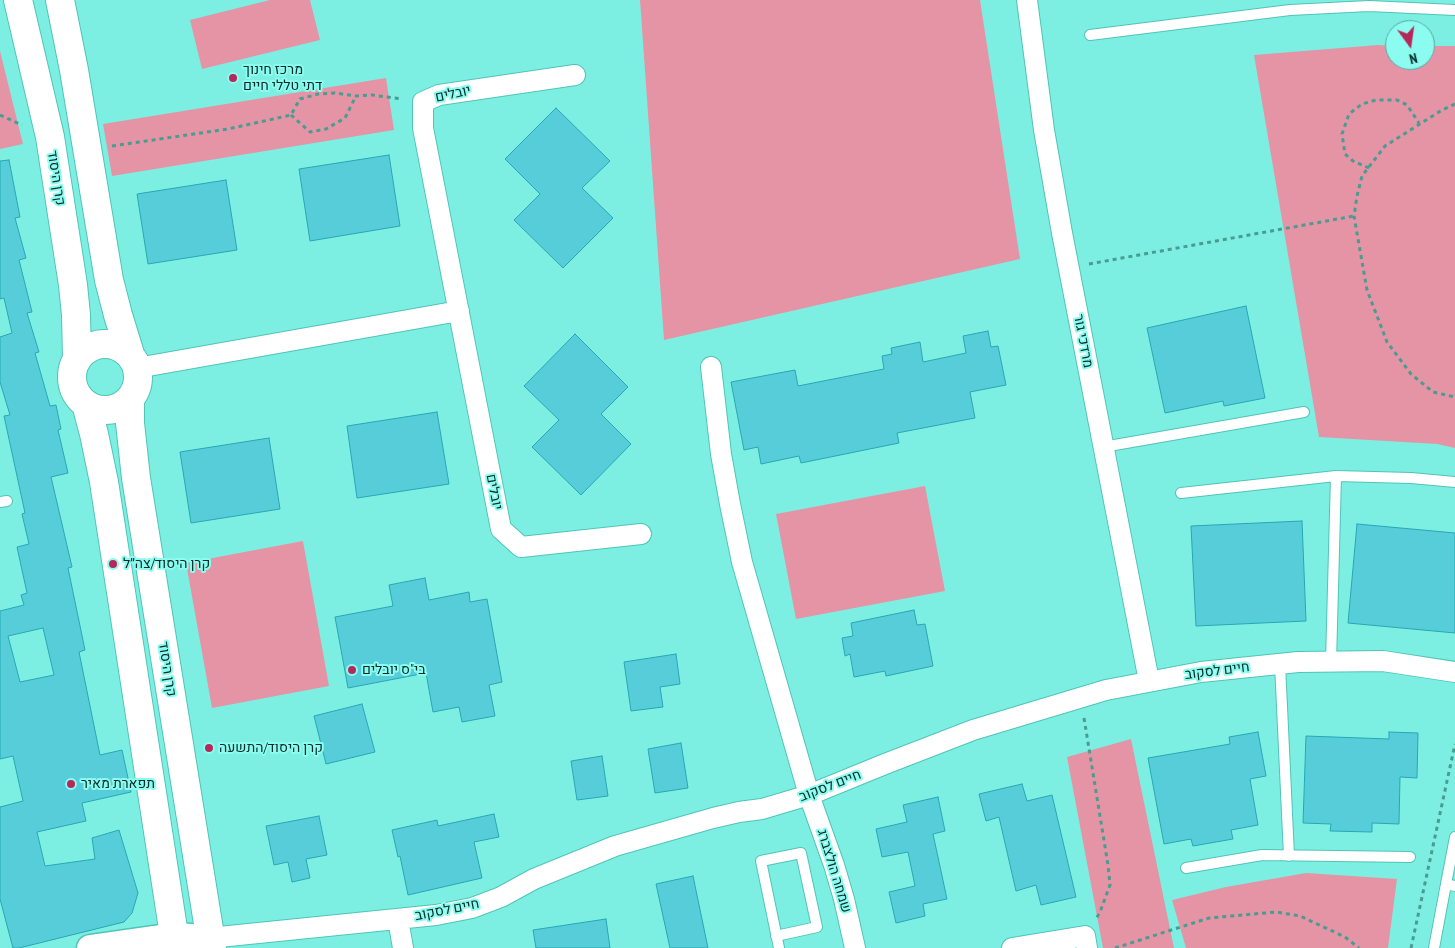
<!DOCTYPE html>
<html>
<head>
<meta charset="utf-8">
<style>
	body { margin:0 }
	#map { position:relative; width:1455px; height:948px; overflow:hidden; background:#7defe2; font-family:"PT Sans Narrow",sans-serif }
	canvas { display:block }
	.north { position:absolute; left:1385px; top:20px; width:50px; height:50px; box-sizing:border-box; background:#8bfcef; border:1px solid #56a9a0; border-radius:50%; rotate:166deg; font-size:14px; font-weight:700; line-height:20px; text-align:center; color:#062c29 }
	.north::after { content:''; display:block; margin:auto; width:18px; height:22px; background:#b7285a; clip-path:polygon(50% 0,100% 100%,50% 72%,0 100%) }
</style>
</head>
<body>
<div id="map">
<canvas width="1455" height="948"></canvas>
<div class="north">N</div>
</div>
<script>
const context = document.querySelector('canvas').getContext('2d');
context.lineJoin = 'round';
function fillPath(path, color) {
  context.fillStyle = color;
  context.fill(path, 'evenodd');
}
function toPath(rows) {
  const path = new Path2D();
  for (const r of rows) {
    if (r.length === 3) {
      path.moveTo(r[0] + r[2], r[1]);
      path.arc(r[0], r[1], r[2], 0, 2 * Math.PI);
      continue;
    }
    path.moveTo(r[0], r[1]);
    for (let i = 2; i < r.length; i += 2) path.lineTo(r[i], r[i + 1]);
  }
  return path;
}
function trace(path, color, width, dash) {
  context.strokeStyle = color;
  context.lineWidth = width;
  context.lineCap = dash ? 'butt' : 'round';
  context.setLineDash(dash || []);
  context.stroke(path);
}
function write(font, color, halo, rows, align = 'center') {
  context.font = font + ' "PT Sans Narrow",Heebo,sans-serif';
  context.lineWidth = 4;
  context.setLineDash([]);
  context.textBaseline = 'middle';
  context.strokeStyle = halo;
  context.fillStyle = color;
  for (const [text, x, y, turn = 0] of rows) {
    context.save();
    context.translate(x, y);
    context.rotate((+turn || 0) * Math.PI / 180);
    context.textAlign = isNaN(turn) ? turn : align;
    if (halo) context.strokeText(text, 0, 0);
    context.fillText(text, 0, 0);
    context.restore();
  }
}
const green = toPath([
	[270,0,310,0,320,40,202,69,190,20],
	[640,0,980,0,1020,259,664,340],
	[1378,45,1395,46,1395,60,1425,60,1425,46,1455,46,1455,448,1437,444,1319,437,1254,55],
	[0,51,23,144,0,149],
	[386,78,394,130,112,176,103,124],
	[925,486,945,591,796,619,776,514],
	[303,541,329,686,212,708,186,563],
	[1131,739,1174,948,1103,948,1067,757],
	[1306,873,1397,879,1388,948,1186,948,1172,900,1226,887]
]);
const building = toPath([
	[556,108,610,161,582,188,613,218,563,268,514,220,540,194,505,159,556,108],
	[389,155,400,226,310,241,299,169,389,155],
	[9,160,20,217,15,218,26,258,19,260,32,312,27,313,39,352,35,353,50,406,56,405,61,429,58,430,68,473,51,477,72,567,68,568,85,650,79,652,100,755,122,750,131,792,82,803,86,821,37,832,45,866,95,859,92,838,119,830,138,893,132,913,124,922,19,948,13,948,0,899,0,807,23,801,13,756,0,759,0,611,24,605,21,595,27,593,17,547,29,544,22,514,25,513,4,416,10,415,0,382,0,337,12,333,4,298,0,299,0,161,9,160],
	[43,628,54,675,20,682,8,636,43,628],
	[226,180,237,250,148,264,137,194,226,180],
	[1246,306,1265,398,1224,406,1223,401,1165,413,1147,328,1246,306],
	[988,331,991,347,998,346,1006,385,970,392,975,418,897,433,899,443,801,463,799,456,761,464,758,447,744,450,731,382,795,370,798,386,884,369,882,356,892,354,891,348,920,342,923,362,966,353,963,336,988,331],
	[575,334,628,387,601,414,631,444,581,495,532,447,559,420,524,386,575,334],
	[437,412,449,484,357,498,347,426,437,412],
	[269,438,280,509,191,523,180,452,269,438],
	[1302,521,1306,621,1196,626,1191,526,1302,521],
	[1357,524,1455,533,1455,633,1348,623,1357,524],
	[425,578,429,600,469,592,470,602,487,599,502,682,489,685,495,716,462,722,459,707,433,712,426,673,348,688,335,617,393,606,389,585,425,578],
	[914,610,917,625,925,624,933,666,886,676,885,671,854,677,850,654,845,656,842,638,853,636,851,623,914,610],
	[676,654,680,684,660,687,663,707,631,711,624,662,676,654],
	[362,704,375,752,326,764,314,716,362,704],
	[1258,732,1266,776,1250,779,1258,825,1231,830,1233,839,1193,846,1191,839,1164,844,1148,758,1230,744,1229,737,1258,732],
	[1389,732,1418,733,1417,778,1400,777,1399,824,1372,823,1372,832,1330,831,1331,824,1303,823,1306,736,1389,739,1389,732],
	[681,743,688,788,655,793,648,749,681,743],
	[602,756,608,796,577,800,571,761,602,756],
	[1022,784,1027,801,1052,795,1076,897,1041,905,1036,885,1016,891,999,817,986,821,979,794,1022,784],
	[938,797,945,831,933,834,947,899,923,904,925,916,896,923,889,892,915,886,908,852,882,857,876,829,907,822,903,805,938,797],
	[494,814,499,837,474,842,482,878,408,895,400,856,398,857,392,830,437,820,438,826,494,814],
	[319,816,327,855,306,859,310,878,292,882,288,862,274,865,266,826,319,816],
	[693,876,708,948,670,948,656,884,693,876],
	[606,919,610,948,536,948,533,930,606,919]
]);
const path = toPath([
	[1455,104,1442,110,1385,146,1362,176,1357,196,1354,216,1367,290,1387,342,1411,374,1433,392,1455,397],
	[0,115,22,125],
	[291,115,310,132,326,129,345,118,356,96],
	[112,146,228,129,291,115,300,99,318,94,335,93,356,96,372,95,402,99],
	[1369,168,1353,161,1345,154,1342,134,1349,114,1362,104,1376,100,1397,100,1407,105,1419,123],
	[1089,264,1354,216],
	[1084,718,1108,865,1110,885,1100,912,1096,919],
	[1115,948,1209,918,1276,912,1300,916,1345,937,1359,948],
	[1411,948,1455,744]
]);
const service = toPath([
	[1090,35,1290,10,1369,6,1455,10],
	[1103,447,1304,412],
	[1181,493,1336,476,1411,478,1455,482],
	[0,502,7,501],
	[1331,662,1336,476],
	[1280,664,1289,856],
	[1186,868,1262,855,1410,857],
	[1446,884,1455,837],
	[776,936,817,927,801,853,761,861,779,948],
	[1434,948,1446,884,1455,886]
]);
const minor = toPath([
	[1027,0,1044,130,1062,233,1149,681],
	[575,75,439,95,423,102,423,128,501,529,521,547,641,534],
	[711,367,721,454,730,504,742,562,809,795,834,865,844,899,855,948],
	[137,368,459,311],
	[398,919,403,948],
	[209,938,436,915,472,908,501,897,534,879,615,846,713,818,739,812,762,809,809,795,885,764,973,730,1106,690,1201,672,1298,662,1383,661,1455,672],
	[1012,948,1085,936,1087,948]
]);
const tertiary = toPath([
	[90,948,174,936,209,938]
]);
const secondary = toPath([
	[18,0,50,137,73,285,76,315,77,358],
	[60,0,74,70,109,280,118,315,130,354],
	[105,377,33],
	[130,399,130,423,136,478,212,948],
	[86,404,94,434,104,482,176,948]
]);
const markers = [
	[233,78,5,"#b7285a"],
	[113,564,5,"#b7285a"],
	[352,670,5,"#b7285a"],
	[209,748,5,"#b7285a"],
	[71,784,5,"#b7285a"]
];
const poiNames = [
	["מרכז חינוך",243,70],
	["דתי טללי חיים",243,86],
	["קרן היסוד/צה״ל",123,564],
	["בי\"ס יובלים",362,670],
	["קרן היסוד/התשעה",219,748],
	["תפארת מאיר",81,784]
];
const streetNames = [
	["יובלים",453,94,-12],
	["קרן היסוד",56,178,81],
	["מרדכי גור",1083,341,79],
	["יובלים",494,492,79],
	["קרן היסוד",167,669,81],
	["חיים לסקוב",1217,671,-7],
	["חיים לסקוב",830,786,-21],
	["שמחה הולצברג",834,871,73],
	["חיים לסקוב",447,910,-11]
];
fillPath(green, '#e594a5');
fillPath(building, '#58cdda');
trace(building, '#27a7b4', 1);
trace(service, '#50c4b8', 12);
trace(minor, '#50c4b8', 22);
trace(tertiary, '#50c4b8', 29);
trace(secondary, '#50c4b8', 30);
trace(path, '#4a9b92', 3, [4, 4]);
trace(service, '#fff', 10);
trace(minor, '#fff', 20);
trace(tertiary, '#fff', 26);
trace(secondary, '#fff', 28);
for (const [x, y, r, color] of markers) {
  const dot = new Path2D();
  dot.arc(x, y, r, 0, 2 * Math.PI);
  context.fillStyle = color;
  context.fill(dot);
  trace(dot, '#8bfcef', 2);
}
write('14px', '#062c29', '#8bfcef', poiNames, 'left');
write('14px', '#062c29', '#8bfcef', streetNames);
</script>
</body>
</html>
